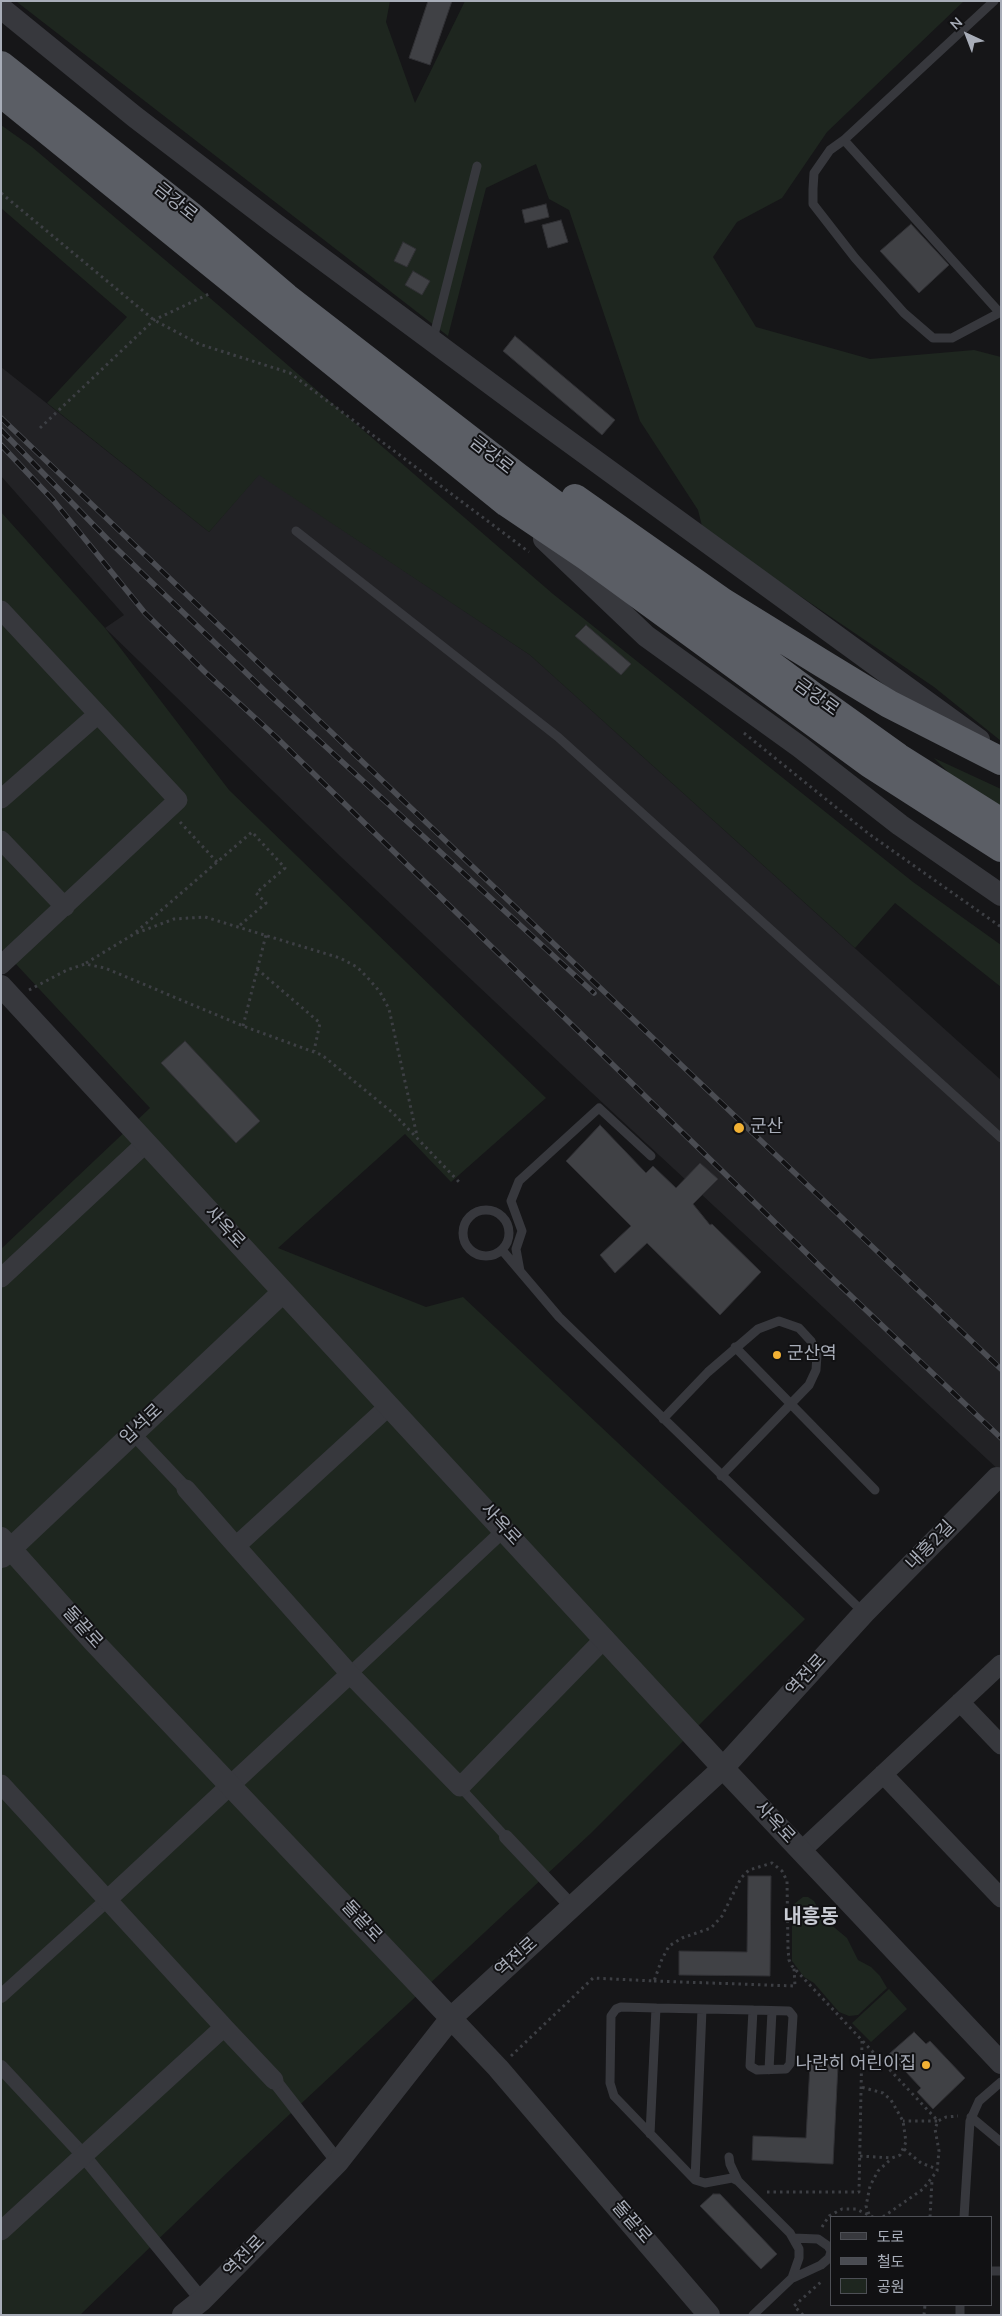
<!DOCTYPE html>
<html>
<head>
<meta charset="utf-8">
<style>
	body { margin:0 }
	#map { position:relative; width:1002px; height:2316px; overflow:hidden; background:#161618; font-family:"Nunito Sans","Noto Sans KR",sans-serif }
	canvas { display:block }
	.frame { position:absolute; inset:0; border:2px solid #a8adb8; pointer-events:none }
	.legend { position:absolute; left:830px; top:2216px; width:162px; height:90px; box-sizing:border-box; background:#111113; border:1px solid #4d4f55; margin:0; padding:6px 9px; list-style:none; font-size:15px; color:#a8adb8 }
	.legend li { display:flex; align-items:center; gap:10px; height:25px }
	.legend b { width:25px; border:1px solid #4d4f55 }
	.north { position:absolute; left:942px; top:10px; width:50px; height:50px; -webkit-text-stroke:4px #111113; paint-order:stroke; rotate:317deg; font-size:14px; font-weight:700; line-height:20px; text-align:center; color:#a8adb8 }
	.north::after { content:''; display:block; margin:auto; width:18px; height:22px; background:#a8adb8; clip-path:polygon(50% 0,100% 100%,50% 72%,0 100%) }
</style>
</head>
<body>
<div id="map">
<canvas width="1002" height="2316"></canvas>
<div class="frame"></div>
<ul class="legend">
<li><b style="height:6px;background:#37383d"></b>도로</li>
<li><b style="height:6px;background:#4a4c52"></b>철도</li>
<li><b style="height:14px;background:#1e261f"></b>공원</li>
</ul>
<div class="north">N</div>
</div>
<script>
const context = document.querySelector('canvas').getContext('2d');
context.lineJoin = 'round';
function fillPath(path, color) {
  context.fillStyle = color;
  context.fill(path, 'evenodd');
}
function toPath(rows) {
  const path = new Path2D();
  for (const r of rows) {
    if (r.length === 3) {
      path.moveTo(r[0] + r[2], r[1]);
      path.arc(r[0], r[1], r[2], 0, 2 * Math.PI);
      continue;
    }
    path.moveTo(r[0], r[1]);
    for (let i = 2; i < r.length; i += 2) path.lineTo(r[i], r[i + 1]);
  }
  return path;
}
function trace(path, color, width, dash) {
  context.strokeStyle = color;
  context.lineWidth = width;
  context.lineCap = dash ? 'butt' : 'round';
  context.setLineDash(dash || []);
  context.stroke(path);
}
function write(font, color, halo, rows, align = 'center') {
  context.font = font + ' "Nunito Sans","Noto Sans KR",sans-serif';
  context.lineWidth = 4;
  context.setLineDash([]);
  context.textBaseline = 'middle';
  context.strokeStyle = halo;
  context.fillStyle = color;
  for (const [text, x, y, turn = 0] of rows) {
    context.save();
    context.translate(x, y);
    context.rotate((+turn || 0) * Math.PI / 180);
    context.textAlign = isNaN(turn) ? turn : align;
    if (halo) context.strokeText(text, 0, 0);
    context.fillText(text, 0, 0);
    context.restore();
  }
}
const built = toPath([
	[1,367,209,532,259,474,530,655,1001,1080,1001,1472,578,1080,340,856,105,628,124,615,1,476]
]);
const green = toPath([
	[18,1,390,1,386,22,415,103,465,1,964,1,827,132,782,198,737,222,713,257,756,327,870,359,974,350,1001,357,1001,741,934,687,703,530,698,510,640,421,569,210,549,199,536,164,486,188,448,336,17,2],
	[1,125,32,147,217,304,553,594,913,882,1001,945,1001,987,895,903,855,948,530,655,259,475,209,532,47,403,127,317,1,208],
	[1,512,105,628,229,790,546,1098,451,1182,405,1134,278,1248,426,1307,463,1297,805,1619,590,1834,230,2170,80,2315,1,2315,1,1249,150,1108,1,948],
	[934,758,1001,789,1001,808,962,786],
	[803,1897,808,1897,814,1901,823,1918,847,1938,858,1960,871,1967,880,1976,887,1988,858,2015,849,2016,839,2012,814,1983,804,1977,792,1961,792,1912,794,1904],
	[889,1989,907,2009,871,2042,852,2023]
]);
const building = toPath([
	[428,1,452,1,430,65,409,58,428,1],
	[546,204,549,217,525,223,522,210,546,204],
	[561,220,568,242,548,248,542,225,561,220],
	[911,224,949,265,919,293,880,251,911,224],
	[403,242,416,249,407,267,394,261,403,242],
	[413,271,430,281,422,295,405,285,413,271],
	[515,336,615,420,602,435,503,351,515,336],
	[586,625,631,664,621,675,575,636,586,625],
	[185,1041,260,1121,236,1143,161,1063,185,1041],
	[600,1125,646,1173,653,1166,676,1188,700,1163,718,1179,693,1204,710,1225,712,1224,761,1272,720,1315,647,1243,615,1273,600,1255,631,1226,566,1161,600,1125],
	[748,1876,771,1876,770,1976,679,1975,679,1951,747,1952,748,1876],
	[914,2032,926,2044,930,2041,965,2078,933,2109,917,2092,921,2088,889,2054,914,2032],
	[810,2064,838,2065,833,2164,752,2160,753,2136,806,2138,810,2064],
	[713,2194,720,2194,777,2254,761,2269,700,2206,713,2194]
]);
const path = toPath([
	[1,193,154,320,199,344,290,373,529,552],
	[40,428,154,320,209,294],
	[744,733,869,834,1001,927],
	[180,822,217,862],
	[136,932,252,832,285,868,256,893,266,903,239,926],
	[86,963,134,934,174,919,205,917,340,958,357,967,367,977,380,992,389,1009,417,1136],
	[257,969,320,1023,314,1051],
	[29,990,67,970,85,964,105,968,243,1026,322,1055,393,1113,461,1184],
	[243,1026,266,935],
	[654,1981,795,1986,794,1968],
	[511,2056,593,1978,654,1981,662,1959,669,1946,682,1938,711,1928,722,1916,741,1878,749,1870,772,1863,782,1871,787,1881,788,1949,789,1960,792,1966,938,2121,946,2117,958,2116],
	[904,2149,921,2163,937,2169],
	[860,2156,892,2158,900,2155,906,2142,903,2121,891,2100,883,2093,861,2087],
	[767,2192,859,2192,862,2041],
	[869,2214,866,2206,870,2186,878,2171,891,2159],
	[883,2217,923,2189,937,2171,939,2151,935,2129,938,2121,903,2121],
	[930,2217,932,2180],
	[822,2227,829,2216,842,2209,856,2209,873,2217],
	[803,2315,794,2306,822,2281],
	[924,2315,925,2305]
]);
const service = toPath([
	[994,1,844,140,830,150,814,173,813,189,813,204,855,258,904,313,933,338,952,338,1001,312],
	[844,140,1000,313],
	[433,339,477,166],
	[296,531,558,737,1001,1138],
	[486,1233,23],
	[502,1250,559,1317,863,1612],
	[520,1271,516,1249,522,1231,511,1201,519,1181,599,1108,651,1156],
	[735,1347,875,1490],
	[663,1419,708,1372,758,1329,779,1321,799,1328,811,1341,817,1355,816,1370,809,1385,721,1476],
	[460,1787,506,1837],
	[769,2070,772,2011],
	[971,2117,1001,2142],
	[650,2134,656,2008],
	[729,2157,730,2164,738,2181,790,2233,799,2249,799,2258,792,2278,753,2315],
	[695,2180,702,2009],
	[738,2181,732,2178,705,2183,695,2180,614,2096,610,2083,611,2016,616,2009,621,2007,656,2008,753,2010,789,2011,793,2016,790,2064,786,2069,757,2070,750,2066,753,2010],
	[964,2217,970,2121,979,2101,1001,2082],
	[793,2238,818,2239,828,2246,831,2251],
	[991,2271,1001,2271],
	[793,2278,821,2265,829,2258,831,2252],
	[960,2315,960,2305]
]);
const pedestrian = toPath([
	[133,1433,186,1489],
	[350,1674,504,1530],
	[506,1837,573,1908],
	[1,1996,107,1900],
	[1,2067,83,2155,202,2300],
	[274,2080,338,2162]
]);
const minor = toPath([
	[1,610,178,800,1,965],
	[1,799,98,714],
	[1,840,65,907],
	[1,1278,146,1143],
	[389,1406,236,1546,350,1674,460,1787,605,1638],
	[186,1489,236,1546],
	[960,1702,1001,1745],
	[883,1774,1001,1898],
	[1,1784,224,2027,1,2231],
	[801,1851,1001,1664],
	[107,1900,350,1674],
	[224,2027,274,2080]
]);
const tertiary = toPath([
	[1,8,135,117,275,224,542,422,979,740],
	[544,539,646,636,800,747,900,825,1001,895],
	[1,986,723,1768,1001,2063],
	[1,1538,94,1642,498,2068,709,2315],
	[2,1557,283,1292],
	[183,2315,202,2300,338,2162,451,2018,723,1768,864,1613,997,1478]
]);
const trunk = toPath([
	[1,65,190,215,286,297,517,476,824,704,898,757,1001,822],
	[1,93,507,503,587,557,870,764,1001,848],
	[575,498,723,602,820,662,889,704,1001,761]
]);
const rail = toPath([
	[1,418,1001,1369],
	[1,430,117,549,264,690,594,993],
	[1,445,53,500,145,613,206,673,276,737,829,1275,1001,1438]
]);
const markers = [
	[739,1128,6,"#f2b134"],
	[777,1355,5,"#f2b134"],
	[926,2065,5,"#f2b134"]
];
const streetNames = [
	["금강로",175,203,39],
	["금강로",491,456,38],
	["금강로",816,698,36],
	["사옥로",224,1228,47],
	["입석로",142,1425,-43],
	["사옥로",500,1525,47],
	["내흥2길",931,1546,-46],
	["돌끝로",82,1628,48],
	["역전로",807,1676,-48],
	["사옥로",774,1823,47],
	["돌끝로",361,1922,47],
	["역전로",517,1958,-42],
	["돌끝로",631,2223,49],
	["역전로",245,2257,-46]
];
const poiNames = [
	["군산",750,1128],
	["군산역",787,1355],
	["나란히 어린이집",916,2065,"right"]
];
const quarterNames = [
	["내흥동",811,1918]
];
fillPath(built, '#222225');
fillPath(green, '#1e261f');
fillPath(building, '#404145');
trace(building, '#303034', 1);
trace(path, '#3d3f44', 3, [2.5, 4]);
trace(service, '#37383d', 9);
trace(pedestrian, '#37383d', 14);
trace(minor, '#37383d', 19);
trace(tertiary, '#37383d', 22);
trace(trunk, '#5b5e65', 28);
trace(rail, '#4a4c52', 5.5);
trace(rail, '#111113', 4, [11]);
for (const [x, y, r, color] of markers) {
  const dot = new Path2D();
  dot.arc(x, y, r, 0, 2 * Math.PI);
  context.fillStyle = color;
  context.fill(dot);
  trace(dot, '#111113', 2);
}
write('18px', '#a8adb8', '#111113', streetNames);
write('18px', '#a8adb8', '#111113', poiNames, 'left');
write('bold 20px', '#c9ccd4', '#111113', quarterNames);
</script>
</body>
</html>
